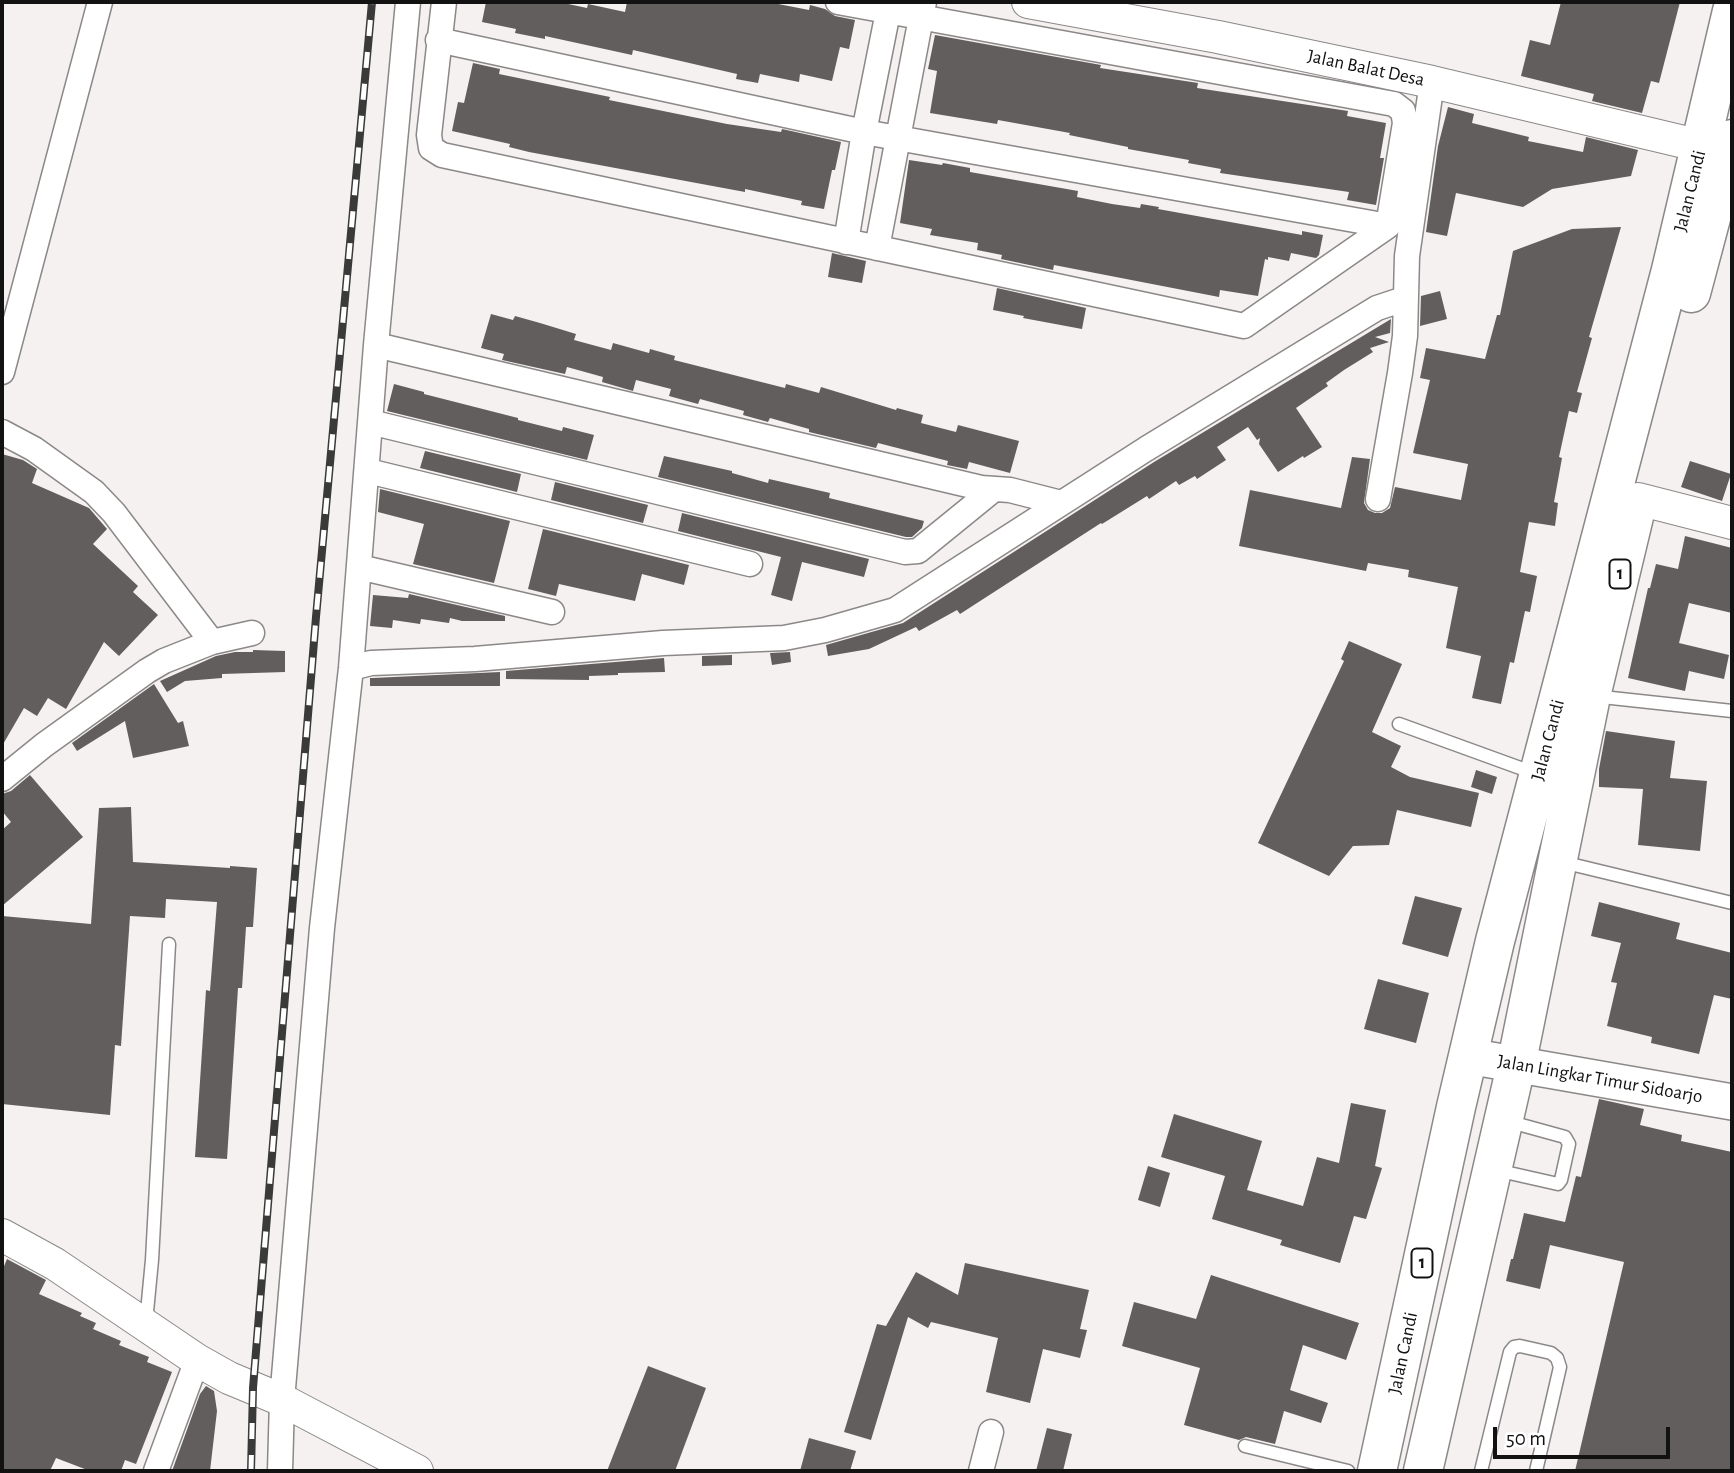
<!DOCTYPE html>
<html>
<head>
<meta charset="utf-8">
<style>
	body { margin:0 }
	#map { position:relative; width:1734px; height:1473px; overflow:hidden; background:#f6f1f1; font-family:"Alegreya Sans",sans-serif }
	canvas { display:block }
	.frame { position:absolute; inset:0; border:4px solid #131212; pointer-events:none }
	.scale { position:absolute; left:1493px; top:1427px; width:177px; height:32px; box-sizing:border-box; border:4px solid #131212; border-top:0; padding-left:9px; font-size:21px; line-height:24px; white-space:nowrap; color:#131212; -webkit-text-stroke:5px #fff; paint-order:stroke }
</style>
</head>
<body>
<div id="map">
<canvas width="1734" height="1473"></canvas>
<div class="frame"></div>
<div class="scale">50 m</div>
</div>
<script>
const context = document.querySelector('canvas').getContext('2d');
context.lineJoin = 'round';
function fillPath(path, color) {
  context.fillStyle = color;
  context.fill(path, 'evenodd');
}
function toPath(rows) {
  const path = new Path2D();
  for (const r of rows) {
    path.moveTo(r[0], r[1]);
    for (let i = 2; i < r.length; i += 2) path.lineTo(r[i], r[i + 1]);
  }
  return path;
}
function trace(path, color, width, dash) {
  context.strokeStyle = color;
  context.lineWidth = width;
  context.lineCap = dash ? 'butt' : 'round';
  context.setLineDash(dash || []);
  context.stroke(path);
}
function write(font, color, halo, rows, align = 'center') {
  context.font = font + ' "Alegreya Sans",sans-serif';
  context.lineWidth = 7;
  context.setLineDash([]);
  context.textBaseline = 'middle';
  context.strokeStyle = halo;
  context.fillStyle = color;
  for (const [text, x, y, turn = 0] of rows) {
    context.save();
    context.translate(x, y);
    context.rotate((+turn || 0) * Math.PI / 180);
    context.textAlign = isNaN(turn) ? turn : align;
    if (halo) context.strokeText(text, 0, 0);
    context.fillText(text, 0, 0);
    context.restore();
  }
}
const building = toPath([
	[486,2,559,2,587,8,588,4,625,12,627,2,768,2,809,10,810,5,825,9,835,16,855,20,849,49,840,47,832,81,800,74,799,82,760,74,758,83,736,79,737,74,633,50,632,55,545,36,545,39,515,33,516,29,482,22],
	[1561,2,1680,2,1659,83,1651,81,1642,113,1592,101,1594,94,1521,76,1530,40,1550,45],
	[935,35,1101,65,1100,68,1198,83,1197,88,1348,111,1347,116,1386,123,1380,158,1384,158,1376,205,1347,200,1349,192,1220,173,1221,169,1188,163,1189,160,1128,149,1128,147,1069,135,1070,133,998,120,997,124,930,113,937,71,928,69],
	[473,63,500,69,499,74,610,97,609,100,727,124,781,132,782,129,841,142,835,170,832,170,824,209,801,205,802,201,745,189,745,192,529,152,509,147,510,144,452,131,458,102,464,103],
	[1448,107,1474,114,1472,123,1529,137,1528,141,1583,152,1586,137,1638,150,1631,176,1552,189,1523,207,1456,193,1447,236,1426,232,1438,146],
	[909,160,942,165,943,163,970,168,970,172,1078,191,1077,197,1112,204,1140,208,1141,204,1159,207,1158,209,1302,235,1302,231,1323,235,1319,255,1316,258,1291,253,1289,261,1268,257,1268,260,1265,259,1258,296,1220,290,1219,297,1054,265,1053,270,1001,259,1002,255,977,250,978,243,930,235,932,229,900,223],
	[1621,227,1589,337,1592,338,1577,392,1582,393,1577,413,1569,411,1559,457,1562,458,1554,502,1558,503,1555,526,1529,522,1520,572,1537,576,1530,612,1525,611,1514,663,1510,662,1501,704,1472,698,1481,656,1446,648,1458,587,1408,577,1409,570,1368,563,1366,571,1239,546,1250,490,1341,508,1352,457,1370,459,1364,503,1368,510,1375,513,1382,513,1390,508,1395,487,1461,500,1468,464,1413,453,1430,380,1420,378,1426,348,1485,359,1497,315,1500,315,1513,251,1572,229],
	[832,253,866,261,862,283,828,277],
	[997,288,1086,308,1082,329,1023,318,1024,316,993,310],
	[1440,291,1447,319,1420,326,1421,296],
	[491,314,513,320,515,316,540,323,576,334,574,340,611,350,613,343,649,353,650,349,675,356,674,360,785,388,786,384,819,393,821,387,896,410,897,408,923,415,921,423,956,432,958,425,1019,441,1010,473,969,462,967,469,947,465,948,461,878,443,876,448,809,432,809,429,770,418,768,422,743,415,744,411,700,399,698,404,669,396,671,389,636,380,633,391,602,382,603,377,567,367,565,374,502,360,504,354,481,348],
	[1391,319,1390,333,1375,337,1389,342,1370,348,1373,352,1344,370,1326,383,1328,386,1296,408,1322,447,1304,458,1303,456,1278,472,1259,444,1260,438,1257,440,1248,427,1217,447,1226,460,1197,479,1195,476,1179,485,1176,481,1149,499,1147,496,1102,524,1101,523,960,614,957,610,919,631,916,627,869,649,828,656,826,645,903,623,1154,462],
	[394,384,424,392,424,394,518,418,518,420,562,431,563,427,594,435,587,460,387,411],
	[425,451,521,474,517,492,420,468],
	[2,454,23,460,37,469,32,483,89,508,107,529,93,544,138,586,133,592,158,615,119,656,104,642,66,709,48,698,37,716,24,708,2,746],
	[664,456,732,471,732,473,768,483,769,479,830,493,829,498,924,521,922,528,912,537,906,537,658,477],
	[1690,461,1731,474,1722,501,1681,487],
	[555,482,648,505,643,523,551,500],
	[380,489,510,521,494,583,413,564,424,524,378,512],
	[682,513,869,559,864,577,802,562,792,601,771,595,781,557,678,531],
	[543,529,689,565,684,585,642,574,635,601,559,584,556,596,528,589],
	[1685,536,1732,548,1732,613,1689,603,1679,643,1729,655,1724,679,1689,671,1685,691,1628,678,1648,588,1650,588,1656,564,1678,569],
	[409,594,505,616,505,621,462,621,450,618,449,623,421,619,420,624,393,620,392,628,370,626,373,595,408,598],
	[1349,641,1402,664,1372,732,1401,746,1391,767,1410,777,1479,793,1471,827,1397,810,1389,845,1353,846,1329,876,1258,843,1344,661,1341,659],
	[253,650,285,651,285,672,222,674,222,678,185,681,167,692,160,681,216,656,235,652,253,652],
	[790,652,791,662,772,665,770,653],
	[732,655,732,665,702,666,702,656],
	[664,658,665,672,618,673,618,675,589,676,589,680,506,679,506,671],
	[500,672,500,686,370,686,370,678,373,678],
	[154,684,178,723,183,721,189,746,133,758,125,721,77,751,72,743],
	[1606,731,1675,741,1670,778,1707,781,1700,851,1638,845,1643,789,1599,787,1599,769],
	[1476,770,1497,777,1492,794,1471,787],
	[30,775,83,837,2,906,2,830,11,822,2,811,2,794,11,791],
	[131,807,133,862,230,868,230,866,257,868,253,927,246,927,242,988,238,988,227,1159,195,1157,206,990,210,991,217,902,166,899,165,918,130,916,121,1046,115,1045,110,1115,2,1104,2,916,91,924,99,808],
	[1415,896,1462,908,1448,957,1402,944],
	[1599,902,1680,923,1676,939,1732,953,1732,999,1714,995,1699,1054,1651,1043,1652,1037,1607,1026,1617,983,1611,982,1621,943,1591,936],
	[1378,979,1429,993,1416,1043,1364,1029],
	[1599,1099,1644,1109,1640,1125,1682,1135,1681,1141,1732,1152,1732,1471,1575,1471,1624,1262,1550,1245,1540,1289,1506,1281,1511,1259,1513,1259,1524,1213,1565,1222,1576,1176,1581,1177],
	[1351,1103,1386,1110,1375,1166,1382,1168,1366,1219,1354,1216,1340,1263,1280,1245,1282,1240,1212,1219,1225,1176,1161,1157,1174,1114,1262,1141,1247,1190,1303,1206,1317,1157,1339,1163],
	[1148,1166,1170,1173,1160,1207,1138,1200],
	[7,1259,46,1280,39,1294,82,1313,80,1316,96,1323,93,1329,121,1341,119,1345,149,1357,147,1362,172,1372,136,1464,125,1460,121,1471,90,1471,56,1458,50,1471,2,1471,2,1271],
	[965,1263,1089,1290,1080,1329,1087,1330,1080,1358,1043,1349,1030,1403,986,1392,998,1338,931,1322,928,1328,908,1317,871,1440,844,1432,877,1324,886,1326,916,1272,958,1295],
	[1211,1275,1359,1323,1346,1360,1303,1345,1290,1390,1328,1403,1321,1423,1284,1411,1275,1444,1246,1437,1239,1440,1184,1425,1200,1368,1122,1346,1134,1302,1196,1319],
	[648,1366,706,1388,675,1471,607,1471],
	[206,1386,214,1391,217,1411,210,1471,172,1471,200,1394],
	[1047,1428,1072,1434,1063,1471,1036,1471],
	[809,1438,856,1451,850,1471,800,1471]
]);
const service = toPath([
	[1593,696,1732,711],
	[1399,724,1534,773],
	[1562,862,1732,903],
	[1496,1170,1558,1184,1561,1180,1569,1144,1565,1137,1507,1121],
	[146,1322,152,1260,169,944],
	[1245,1446,1348,1471],
	[1481,1471,1510,1352,1514,1347,1520,1346,1551,1353,1557,1358,1560,1367,1536,1471]
]);
const minor = toPath([
	[444,2,429,135,431,148,442,155,1244,326,1388,226,1405,123,1403,111,1394,104,838,2],
	[438,40,864,132,1388,226],
	[846,242,864,132,890,2],
	[877,248,924,2],
	[376,345,981,488,1010,490,1061,503],
	[2,372,100,2],
	[370,422,905,552,918,551,993,490],
	[2,432,34,449,94,492,114,513,212,642,164,661,147,671,44,745,2,779],
	[368,471,750,564],
	[1378,499,1400,373,1405,336,1407,256,1432,82],
	[359,567,552,612],
	[212,642,252,633],
	[351,668,371,663,475,659,663,643,784,638,825,630,895,610,1146,449,1377,308,1404,299],
	[156,1471,197,1360],
	[280,1471,282,1400,322,928,351,668,376,345,408,2],
	[981,1471,991,1432]
]);
const tertiary = toPath([
	[1028,2,1218,37,1432,82,1701,146],
	[1638,499,1732,523],
	[2,1235,55,1264,197,1360,229,1378,282,1400,417,1471]
]);
const secondary = toPath([
	[1468,1056,1732,1102]
]);
const trunk = toPath([
	[1691,293,1732,139],
	[1377,1471,1456,1107,1495,941,1671,270,1732,11],
	[1423,1471,1516,1066,1591,696,1637,504]
]);
const rail = toPath([
	[251,1471,253,1388,316,617,372,2]
]);
const shields = [
	[1620,574,21],
	[1422,1263,21]
];
const shieldNames = [
	["1",1620,574],
	["1",1422,1263]
];
const streetNames = [
	["Jalan Balat Desa",1366,68,12],
	["Jalan Candi",1690,191,-76],
	["Jalan Candi",1548,740,-75],
	["Jalan Lingkar Timur Sidoarjo",1600,1079,10],
	["Jalan Candi",1403,1353,-78]
];
fillPath(building, '#625e5e');
trace(service, '#8c8888', 15);
trace(minor, '#8c8888', 27);
trace(tertiary, '#8c8888', 34);
trace(secondary, '#8c8888', 38);
trace(trunk, '#8c8888', 41);
trace(service, '#fff', 12);
trace(minor, '#fff', 24);
trace(tertiary, '#fff', 32);
trace(secondary, '#fff', 35);
trace(trunk, '#fff', 38);
trace(rail, '#3b3a3a', 8);
trace(rail, '#fff', 5, [16]);
for (const [x, y, w] of shields) {
  const box = new Path2D();
  box.roundRect(x - w / 2, y - 14.5, w, 29, 5);
  context.fillStyle = '#fff';
  context.fill(box);
  trace(box, '#131212', 2);
}
write('bold 18px', '#131212', null, shieldNames);
write('19px', '#131212', '#fff', streetNames);
</script>
</body>
</html>
